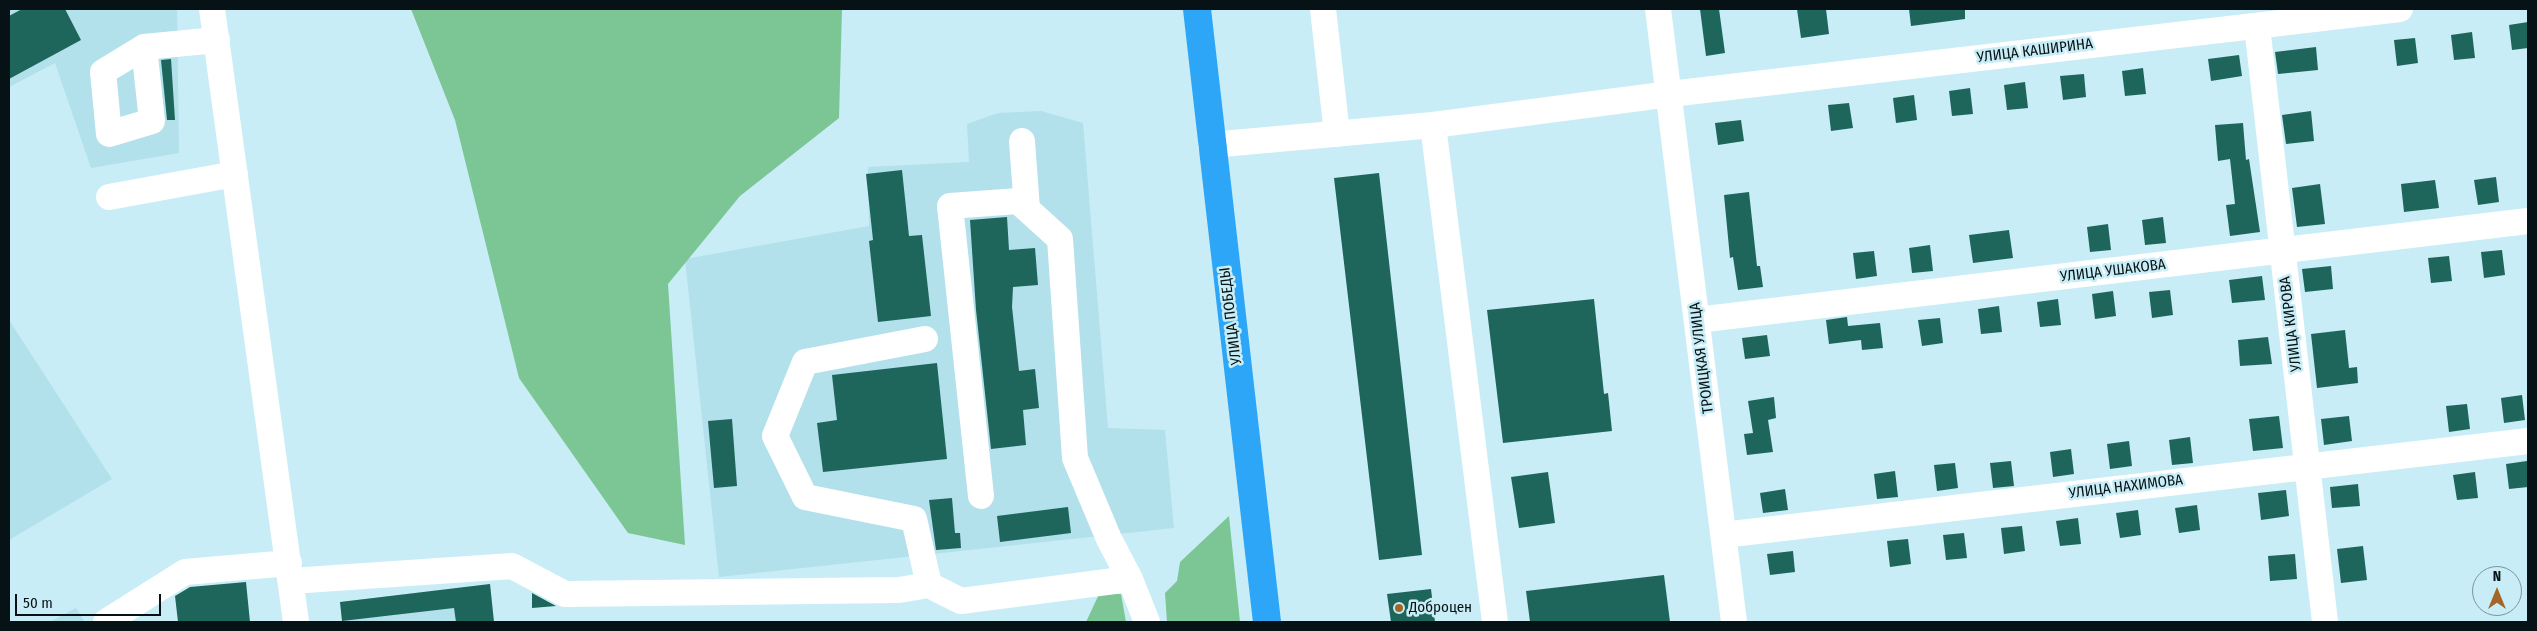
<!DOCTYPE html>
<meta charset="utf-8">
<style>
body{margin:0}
#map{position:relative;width:2537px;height:631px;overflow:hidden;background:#c8edf6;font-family:"Fira Sans Condensed",sans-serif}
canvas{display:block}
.frame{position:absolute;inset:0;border:10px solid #061215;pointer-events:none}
.north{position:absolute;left:2472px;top:566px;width:50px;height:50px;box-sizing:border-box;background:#c8edf6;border:1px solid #7a959c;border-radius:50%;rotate:0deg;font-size:14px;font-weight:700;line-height:20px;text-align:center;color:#061215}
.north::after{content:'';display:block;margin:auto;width:18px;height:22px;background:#a26728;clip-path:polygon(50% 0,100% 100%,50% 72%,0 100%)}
.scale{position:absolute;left:15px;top:594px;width:146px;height:22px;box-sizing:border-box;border:2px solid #061215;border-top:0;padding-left:6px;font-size:15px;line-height:18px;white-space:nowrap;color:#061215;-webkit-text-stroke:4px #c8edf6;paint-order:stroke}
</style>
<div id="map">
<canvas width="2537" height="631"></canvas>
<div class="frame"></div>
<div class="north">N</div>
<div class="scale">50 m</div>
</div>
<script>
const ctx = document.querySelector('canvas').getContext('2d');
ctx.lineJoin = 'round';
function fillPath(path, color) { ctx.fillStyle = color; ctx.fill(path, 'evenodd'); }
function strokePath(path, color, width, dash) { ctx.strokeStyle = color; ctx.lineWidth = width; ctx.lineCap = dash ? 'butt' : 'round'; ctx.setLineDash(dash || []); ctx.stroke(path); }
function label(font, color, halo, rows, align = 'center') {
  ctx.font = font + ' "Fira Sans Condensed",sans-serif'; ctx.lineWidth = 5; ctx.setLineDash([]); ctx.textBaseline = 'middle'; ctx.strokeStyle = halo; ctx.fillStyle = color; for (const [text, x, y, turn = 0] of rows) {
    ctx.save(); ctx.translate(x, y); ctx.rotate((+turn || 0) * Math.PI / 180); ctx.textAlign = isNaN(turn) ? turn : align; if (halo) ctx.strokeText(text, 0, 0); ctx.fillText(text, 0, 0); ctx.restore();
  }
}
const built = new Path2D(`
 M9,9H177L179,153L91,168L55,63L9,87Z
 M1041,111L1083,123L1108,428L1165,430L1174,528L719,577L685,259L869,226L868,167L969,162L967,124L998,113Z
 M9,320L112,479L9,540Z
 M490,584L494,622H342L340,602Z
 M76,608L85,622H50Z`);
const green = new Path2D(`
 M411,9H842L839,118L740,196L668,284L685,545L628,533L519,378L455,120Z
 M1229,516L1240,622H1167L1165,593L1177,581L1180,562Z
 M1100,592L1121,594L1126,622H1086Z`);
const building = new Path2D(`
 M22,9H65L81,40L9,79V16Z
 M1700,9H1719L1725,53L1706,56Z
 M1797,9H1826L1829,34L1801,38Z
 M1909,9H1965V19L1911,26Z
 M2528,22V48L2512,50L2509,25Z
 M2472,32L2475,58L2454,60L2451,35Z
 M2415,38L2418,63L2397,66L2394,40Z
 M2316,47L2318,70L2278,74L2275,52Z
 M2239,55L2242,76L2211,81L2208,59Z
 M171,59L175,120H167L161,60Z
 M2143,68L2146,94L2125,96L2122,71Z
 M2084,74L2086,97L2063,100L2060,76Z
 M2025,82L2028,108L2007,110L2004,85Z
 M1970,88L1973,114L1952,116L1949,91Z
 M1914,95L1917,120L1896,123L1893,98Z
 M1849,103L1853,128L1831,131L1828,105Z
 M2311,111L2314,141L2286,144L2282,115Z
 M1741,120L1744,141L1718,145L1715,123Z
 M2243,123L2246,160L2249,159L2260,232L2230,236L2226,205L2235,204L2230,159L2218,161L2215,125Z
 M902,170L909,236L922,235L931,316L878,322L869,241L873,240L866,174Z
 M1379,173L1422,555L1379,560L1334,178Z
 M2496,177L2499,202L2478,205L2474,180Z
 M2435,180L2439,208L2404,212L2401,184Z
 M2320,184L2325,224L2297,227L2292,188Z
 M1749,192L1757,266H1760L1763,287L1738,290L1733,257L1730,258L1724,195Z
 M1007,217L1009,250L1035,248L1038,285L1013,287L1012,307L1019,371L1035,369L1039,408L1023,410L1026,445L991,449L976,310L970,220Z
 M2163,217L2166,243L2145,245L2142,220Z
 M2108,224L2111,250L2090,252L2087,227Z
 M2009,230L2013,258L1973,263L1969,235Z
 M1930,245L1933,271L1912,273L1909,248Z
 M2502,250L2505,275L2484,278L2481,252Z
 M1874,251L1877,276L1856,279L1853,253Z
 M2449,256L2452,281L2431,283L2428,258Z
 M2331,266L2333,289L2305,292L2302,269Z
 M2262,276L2265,300L2232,303L2229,280Z
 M2170,290L2173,315L2152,318L2149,292Z
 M2113,291L2116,316L2095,319L2092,294Z
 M1594,299L1604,394L1608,393L1612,431L1503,443L1487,310Z
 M2058,299L2061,325L2040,327L2037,302Z
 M1999,306L2002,332L1981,334L1978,309Z
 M1847,317L1848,326L1880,323L1883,348L1862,350L1861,340L1829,344L1826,320Z
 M1940,318L1943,343L1922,346L1918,320Z
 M2345,330L2349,368L2357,367L2358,383L2317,388L2311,334Z
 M1767,335L1770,356L1745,359L1742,338Z
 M2268,337L2272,364L2240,366L2238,340Z
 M937,363L947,459L823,472L817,423L837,420L832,375Z
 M2522,395L2525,420L2504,423L2501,398Z
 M1774,397L1776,418L1768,420L1773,452L1747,455L1744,434L1753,433L1748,401Z
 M2467,404L2470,429L2449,432L2446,406Z
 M2279,416L2283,448L2253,451L2249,419Z
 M2349,416L2352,441L2324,445L2321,419Z
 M732,419L737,486L714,488L708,421Z
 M2190,437L2193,463L2172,465L2169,440Z
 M2129,441L2132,466L2110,469L2107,444Z
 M2071,449L2074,474L2053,477L2050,452Z
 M2011,461L2014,486L1993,488L1990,463Z
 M2527,461L2528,487L2509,489L2506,464Z
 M1955,463L1958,488L1937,491L1934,465Z
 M1895,471L1898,497L1877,499L1874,474Z
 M1548,472L1555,523L1519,528L1511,477Z
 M2475,472L2478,498L2457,500L2453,475Z
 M2358,484L2360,506L2332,508L2330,487Z
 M1785,489L1788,510L1763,513L1760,493Z
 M2286,490L2289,516L2261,520L2258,493Z
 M952,498L955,533H960L961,548L936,550L929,500Z
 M2197,505L2200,530L2179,533L2175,508Z
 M1068,507L1071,533L1000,542L997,516Z
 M2138,510L2141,535L2120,538L2116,513Z
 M2078,518L2081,544L2060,546L2056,521Z
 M2022,526L2025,551L2004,554L2001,528Z
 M1964,533L1967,558L1946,560L1943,535Z
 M1908,539L1911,564L1890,567L1887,541Z
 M2363,546L2367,580L2341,583L2337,549Z
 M1793,551L1795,572L1770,575L1767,554Z
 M2295,554L2297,579L2270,581L2268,556Z
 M1664,575L1670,622H1530L1526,591Z
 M246,582L250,622H178L175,596L190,587Z
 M490,584L494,622H456L454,608L342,621L340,602Z
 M1431,589L1435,622H1391L1387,594Z
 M532,593L556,606L532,608Z`);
const minor = new Path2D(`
 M212,9L296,622
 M1323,9L1337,134
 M1658,9L1734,622
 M2257,26L2325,622
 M144,47L103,72L109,134L152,121L144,47L217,40
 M1433,125L1495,622
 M1022,141L1027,209
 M1211,145L1433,125L1670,94L2400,9
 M109,197L235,174
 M1697,320L2528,221
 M925,339L805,362L775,436L805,497L914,519L929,585
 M981,496L950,206L1018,201L1060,239L1075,458L1109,539L1130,579
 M1723,535L2528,441
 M291,581L512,566L565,594L899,590L929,585L961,601L1130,579L1147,622
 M106,622L185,572L289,563`);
const highway = new Path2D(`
 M1197,9L1267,622`);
const markers = [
 [1399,608,5,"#a26728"]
];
const streetNames = [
 ["УЛИЦА КАШИРИНА",2035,51,-7],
 ["УЛИЦА УШАКОВА",2113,271,-7],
 ["УЛИЦА ПОБЕДЫ",1231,316,-97],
 ["УЛИЦА КИРОВА",2291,324,-97],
 ["ТРОИЦКАЯ УЛИЦА",1702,358,-97],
 ["УЛИЦА НАХИМОВА",2126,487,-7]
];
const poiNames = [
 ["Доброцен",1409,608]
];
fillPath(built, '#b2e0eb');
fillPath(green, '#7bc694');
fillPath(building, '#1e655c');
strokePath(minor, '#fff', 26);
strokePath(highway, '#2da6f7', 28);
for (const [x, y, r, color] of markers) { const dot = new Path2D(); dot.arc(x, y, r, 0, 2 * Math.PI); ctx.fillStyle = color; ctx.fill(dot); strokePath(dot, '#c8edf6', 2); }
label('15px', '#061215', '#c8edf6', streetNames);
label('15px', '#061215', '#c8edf6', poiNames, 'left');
</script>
